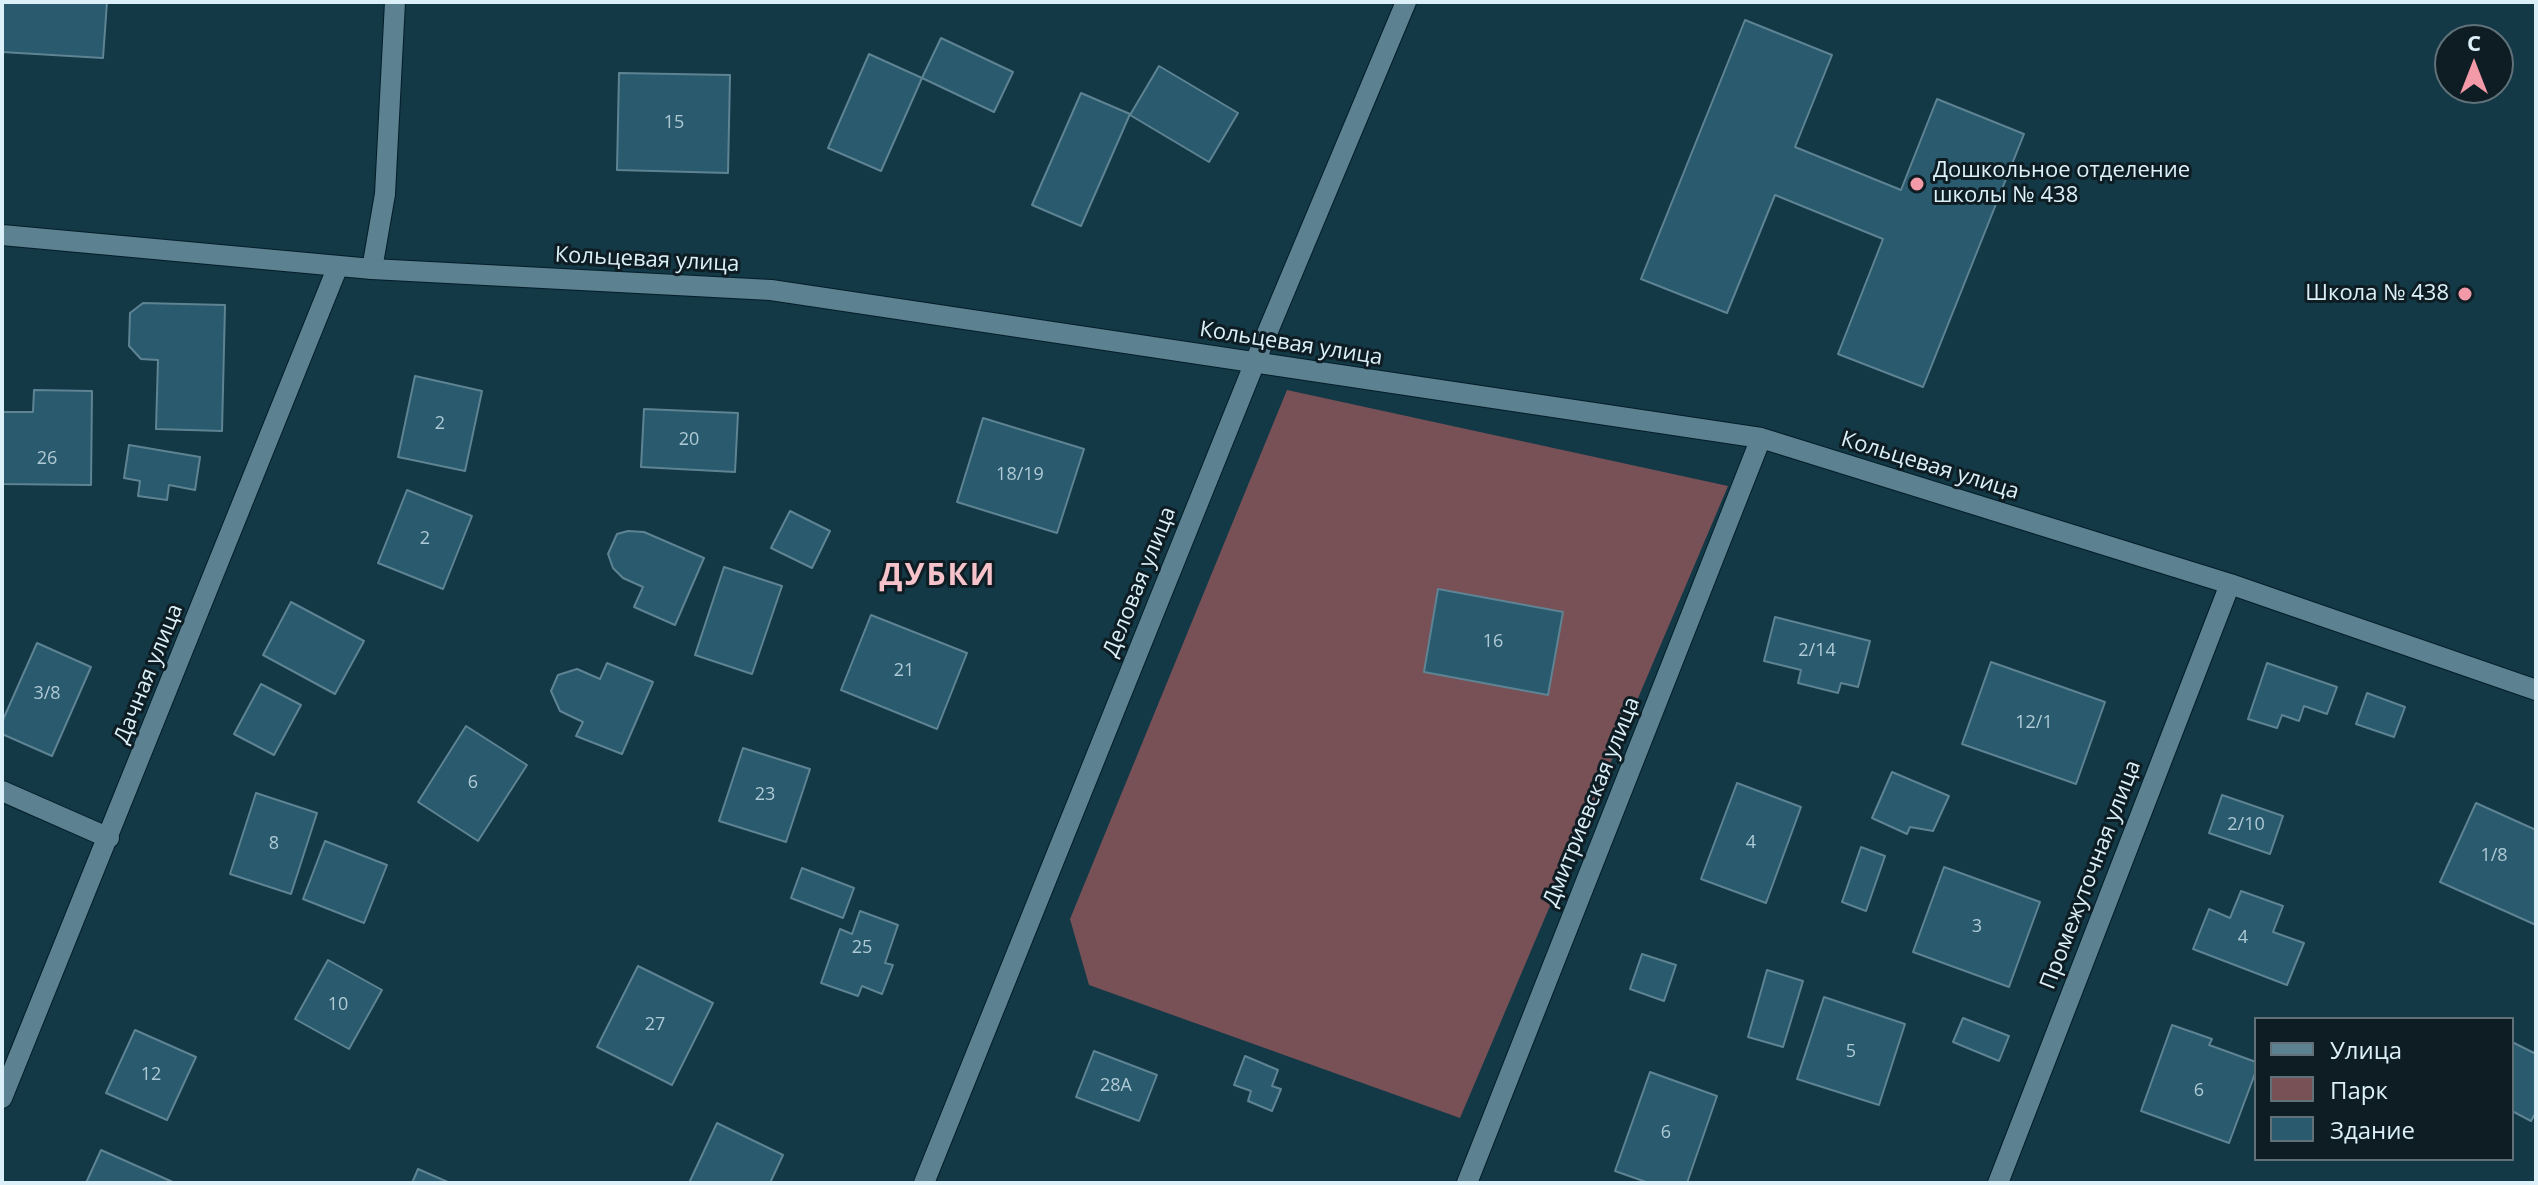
<!DOCTYPE html>
<meta charset="utf-8">
<style>
body{margin:0}
#map{position:relative;width:2538px;height:1185px;overflow:hidden;background:#133846;font-family:"Open Sans",sans-serif}
canvas{display:block}
.frame{position:absolute;inset:0;border:4px solid #dcf0f9;pointer-events:none}
.legend{position:absolute;left:2254px;top:1017px;width:260px;height:144px;box-sizing:border-box;background:#0e1d23;border:2px solid #607179;margin:0;padding:10px 14px;list-style:none;font-size:24px;color:#dcf0f9}
.legend li{display:flex;align-items:center;gap:16px;height:40px}
.legend b{width:40px;border:2px solid #607179}
.north{position:absolute;left:2434px;top:24px;width:80px;height:80px;box-sizing:border-box;background:#0e1d23;border:2px solid #607179;border-radius:50%;rotate:0deg;font-size:22px;font-weight:700;line-height:32px;text-align:center;color:#dcf0f9}
.north::after{content:'';display:block;margin:auto;width:28px;height:36px;background:#f39aa8;clip-path:polygon(50% 0,100% 100%,50% 72%,0 100%)}
</style>
<div id="map">
<canvas width="2538" height="1185"></canvas>
<div class="frame"></div>
<ul class="legend">
<li><b style="height:10px;background:#5c8191"></b>Улица</li>
<li><b style="height:22px;background:#785157"></b>Парк</li>
<li><b style="height:22px;background:#295a6d"></b>Здание</li>
</ul>
<div class="north">С</div>
</div>
<script>
const ctx = document.querySelector('canvas').getContext('2d');
ctx.lineJoin = 'round';
function fillPath(path, color) { ctx.fillStyle = color; ctx.fill(path, 'evenodd'); }
function strokePath(path, color, width, dash) { ctx.strokeStyle = color; ctx.lineWidth = width; ctx.lineCap = dash ? 'butt' : 'round'; ctx.setLineDash(dash || []); ctx.stroke(path); }
function label(font, color, halo, rows, align = 'center') {
  ctx.font = font + ' "Open Sans",sans-serif'; ctx.lineWidth = 6; ctx.setLineDash([]); ctx.textBaseline = 'middle'; ctx.strokeStyle = halo; ctx.fillStyle = color; for (const [text, x, y, turn = 0] of rows) {
    ctx.save(); ctx.translate(x, y); ctx.rotate((+turn || 0) * Math.PI / 180); ctx.textAlign = isNaN(turn) ? turn : align; if (halo) ctx.strokeText(text, 0, 0); ctx.fillText(text, 0, 0); ctx.restore();
  }
}
const green = new Path2D(`
 M1287,390L1728,486L1460,1118L1089,985L1070,919Z`);
const building = new Path2D(`
 M2,2H107L103,58L2,52Z
 M1745,20L1832,55L1795,147L1901,190L1937,99L2024,134L1923,387L1838,354L1883,239L1775,195L1727,313L1641,279Z
 M941,38L1013,72L994,112L922,78Z
 M869,54L922,78L881,171L828,148Z
 M1159,66L1238,113L1209,162L1130,115Z
 M619,73L730,75L728,173L617,170Z
 M1081,93L1130,114L1081,226L1032,205Z
 M143,303L225,305L222,431L156,429L158,360L141,359L129,346L130,313Z
 M415,376L482,391L465,471L398,457Z
 M34,390L92,391L91,485L2,484V412H33Z
 M644,409L738,413L735,472L641,467Z
 M983,418L1084,449L1057,533L957,502Z
 M129,445L200,457L195,490L169,485L167,500L138,496L140,481L124,478Z
 M407,490L472,516L443,589L378,563Z
 M790,511L830,531L812,568L771,548Z
 M628,531L644,532L704,558L675,625L634,607L643,587L623,578L613,568L608,554L617,534Z
 M724,567L782,586L752,674L695,655Z
 M1438,589L1563,612L1548,695L1424,672Z
 M291,602L364,641L335,694L263,655Z
 M871,615L967,653L937,729L841,690Z
 M1775,617L1870,641L1858,687L1841,683L1838,693L1798,683L1801,670L1764,661Z
 M37,643L91,667L52,756L2,734V722Z
 M1991,662L2105,702L2076,784L1962,744Z
 M607,663L653,682L622,754L576,736L583,722L560,711L551,691L558,675L577,669L600,679Z
 M2267,663L2337,687L2327,714L2304,706L2299,721L2282,715L2277,728L2248,719Z
 M261,684L301,705L274,755L234,734Z
 M2367,693L2405,707L2394,737L2356,724Z
 M466,726L527,765L478,841L418,802Z
 M743,748L810,769L786,842L719,821Z
 M1892,772L1949,796L1933,831L1910,827L1907,834L1872,818Z
 M1737,783L1801,807L1766,903L1701,879Z
 M256,793L317,813L291,894L230,874Z
 M2222,795L2283,816L2270,854L2209,833Z
 M2476,803L2536,830V925L2440,882Z
 M325,841L387,865L364,923L303,899Z
 M1861,847L1885,856L1866,911L1842,902Z
 M1944,867L2040,902L2009,987L1913,952Z
 M802,868L854,888L843,918L791,898Z
 M2241,891L2283,906L2273,932L2304,943L2287,985L2193,949L2209,909L2230,918Z
 M860,911L898,925L885,963L893,965L882,994L862,986L858,996L821,983L840,929L852,934Z
 M1642,954L1676,965L1664,1001L1630,989Z
 M328,960L382,990L349,1049L295,1019Z
 M638,966L713,1003L672,1085L597,1047Z
 M1767,970L1803,981L1783,1047L1748,1037Z
 M1824,997L1905,1024L1879,1105L1797,1079Z
 M1963,1018L2009,1036L1999,1061L1953,1042Z
 M2172,1025L2212,1039L2209,1045L2256,1062V1071L2229,1143L2141,1111Z
 M135,1030L196,1057L167,1120L106,1093Z
 M2512,1042L2536,1054V1112L2531,1121L2512,1111Z
 M1094,1051L1157,1075L1139,1121L1076,1097Z
 M1245,1056L1278,1070L1272,1086L1281,1089L1272,1111L1248,1101L1251,1091L1234,1085Z
 M1650,1072L1717,1096L1687,1183H1649L1615,1171Z
 M717,1123L783,1155L770,1183H689Z
 M101,1150L175,1183H86Z
 M418,1169L450,1183H412Z`);
const service = new Path2D(`
 M372,269L385,194L395,2`);
const minor = new Path2D(`
 M2,235L372,269L771,290L1761,438L2230,584L2536,690
 M2,791L109,838
 M2,1098L338,266
 M924,1183L1255,362L1406,2
 M1467,1183L1761,438
 M1998,1183L2230,584`);
const markers = [
 [1917,184,8,"#f39aa8"],
 [2465,294,8,"#f39aa8"]
];
const numberNames = [
 ["15",674,123],
 ["2",440,424],
 ["20",689,440],
 ["26",47,459],
 ["18/19",1020,475],
 ["2",425,539],
 ["16",1493,642],
 ["2/14",1817,651],
 ["21",904,671],
 ["3/8",47,694],
 ["12/1",2034,723],
 ["6",473,783],
 ["23",765,795],
 ["2/10",2246,825],
 ["4",1751,843],
 ["8",274,844],
 ["1/8",2494,856],
 ["3",1977,927],
 ["4",2243,938],
 ["25",862,948],
 ["10",338,1005],
 ["27",655,1025],
 ["5",1851,1052],
 ["12",151,1075],
 ["28А",1116,1086],
 ["6",2199,1091],
 ["6",1666,1133]
];
const poiNames = [
 ["Дошкольное отделение",1933,171],
 ["школы № 438",1933,196],
 ["Школа № 438",2449,294,"right"]
];
const streetNames = [
 ["Кольцевая улица",647,260,3],
 ["Кольцевая улица",1291,344,9],
 ["Кольцевая улица",1930,466,17],
 ["Деловая улица",1140,582,-68],
 ["Дачная улица",149,674,-68],
 ["Дмитриевская улица",1592,802,-68],
 ["Промежуточная улица",2091,875,-69]
];
const districtNames = [
 ["ДУБКИ",938,576]
];
fillPath(green, '#785157');
fillPath(building, '#295a6d');
strokePath(building, '#5e8393', 2);
strokePath(service, '#031e28', 22);
strokePath(minor, '#031e28', 22);
strokePath(service, '#5c8191', 20);
strokePath(minor, '#5c8191', 20);
for (const [x, y, r, color] of markers) { const dot = new Path2D(); dot.arc(x, y, r, 0, 2 * Math.PI); ctx.fillStyle = color; ctx.fill(dot); strokePath(dot, '#0e1d23', 3); }
label('18px', '#afcad6', null, numberNames);
label('22px', '#dcf0f9', '#0e1d23', poiNames, 'left');
label('22px', '#dcf0f9', '#0e1d23', streetNames);
ctx.letterSpacing = '2px';
label('bold 30px', '#f7c3ca', '#0e1d23', districtNames);
ctx.letterSpacing = '0px';
</script>
